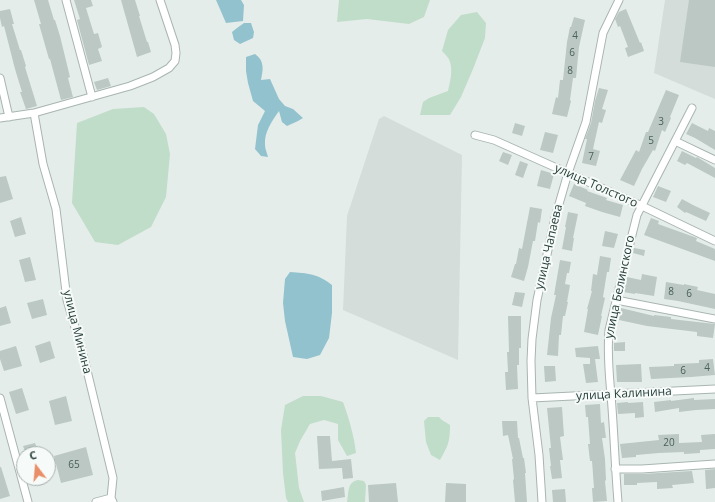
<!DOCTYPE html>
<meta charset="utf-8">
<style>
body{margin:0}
#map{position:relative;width:715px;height:502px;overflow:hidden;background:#e5edea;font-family:"Open Sans",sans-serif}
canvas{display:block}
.north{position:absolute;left:16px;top:446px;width:40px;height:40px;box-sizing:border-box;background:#f6faf8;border:1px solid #a3afac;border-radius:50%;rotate:344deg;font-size:11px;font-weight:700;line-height:16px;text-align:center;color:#263e39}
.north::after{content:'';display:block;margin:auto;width:14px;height:18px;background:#e88f69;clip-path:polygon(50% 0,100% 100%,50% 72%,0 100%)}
</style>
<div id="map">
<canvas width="715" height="502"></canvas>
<div class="north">С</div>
</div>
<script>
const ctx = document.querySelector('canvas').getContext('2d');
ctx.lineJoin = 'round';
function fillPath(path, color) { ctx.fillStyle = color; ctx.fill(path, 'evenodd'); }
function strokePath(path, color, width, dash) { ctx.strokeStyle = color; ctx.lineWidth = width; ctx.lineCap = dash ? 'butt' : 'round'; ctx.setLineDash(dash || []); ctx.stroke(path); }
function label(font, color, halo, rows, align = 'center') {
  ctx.font = font + ' "Open Sans",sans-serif'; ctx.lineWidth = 4; ctx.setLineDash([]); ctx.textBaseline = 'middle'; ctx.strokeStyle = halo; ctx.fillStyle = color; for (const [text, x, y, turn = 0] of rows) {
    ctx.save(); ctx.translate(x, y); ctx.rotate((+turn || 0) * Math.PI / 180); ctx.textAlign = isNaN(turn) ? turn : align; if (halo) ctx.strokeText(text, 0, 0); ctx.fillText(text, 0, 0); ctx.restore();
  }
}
const built = new Path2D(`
 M665,0H715V99L654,73Z
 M384,116L462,155L458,360L343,310L347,216L379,119Z`);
const green = new Path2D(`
 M339,0H430L424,17L409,24L367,19L337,22Z
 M477,12L486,23L485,38L473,69L461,97L450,115H420L423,102L429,98L448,91C450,82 453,71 450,62C449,58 445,54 442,51L448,30L461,15Z
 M144,107L154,114L166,134L170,154L166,197L151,227L118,245L95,242L72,203L77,123L113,109Z
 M303,396H321L343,402C349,419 354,435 356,453L347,456L338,440V424L324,420L310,424L300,441L295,453L299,488L304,502H288L286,498L283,473L281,430L285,405Z
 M428,417H439L442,420L450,425C450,442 448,446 440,460L431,455L426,442L424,421Z
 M358,480L364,481L366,485L365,502H347C349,492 347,482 358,480Z`);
const water = new Path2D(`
 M216,0H241L244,5L243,21L226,23Z
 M244,23H251L254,32L253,38L240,44L234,40L232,32L237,28Z
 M255,54C265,61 263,70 261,80L270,79L279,99L285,106L293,109L303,118L298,121L287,126L282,122L279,111C272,121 264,132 265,145C265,149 267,153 268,157L261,156L255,149L258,125L265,111L253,101L248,83L246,71V57Z
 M290,272C308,273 318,274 332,285V313L329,338L320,355L307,359L293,357L285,321L283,303L285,279Z`);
const building = new Path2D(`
 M34,0H48L54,20H55L60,36L70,77L68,78L73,97L61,100L50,59H49L39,24H41Z
 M74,0H91L93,6L86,8L94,34L98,33L102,47L98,49L102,61L89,65L77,20L80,19Z
 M121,0H135L140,16H139L147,42H148L151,52L137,57Z
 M689,0H715V67L680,62Z
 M10,9L14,24H12L20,50H21L26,66L25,67L37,106L26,109L20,92H22L15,69L4,26L2,27L0,18V11Z
 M626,9L640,43L641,42L644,51L628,57L625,48L628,47L620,26L618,27L615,19L619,12Z
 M574,17L585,20L579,47L576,78H573L570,100L571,101L567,117L552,114L556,97L558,98L560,80H563L567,42L570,27H571Z
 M108,78L111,86L97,90L94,82Z
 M599,88L608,90L602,109L606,110L602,123L599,122L593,149L600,151L596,166L582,163L587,139H585L591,123L595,101Z
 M666,90L679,95L670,117L671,118L665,132L662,130L655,151L653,150L642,169L634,186L620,180L636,150L639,152L646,132H648Z
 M515,123L525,126L522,136L512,133Z
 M692,123L708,131L709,128L715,131V150L695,138L686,134Z
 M545,132L558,135L553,153L540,150Z
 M682,151L696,158L697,157L715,168V178L687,163L685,165L677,161Z
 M503,152L512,155L508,165L499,161Z
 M520,161L528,164L523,178L515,175Z
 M541,170L554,174L550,189L537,186Z
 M6,176L13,199L0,203V177Z
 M574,184L588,190L587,191L607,198L606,200L623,205L620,217L602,212L585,206L586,203L569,196Z
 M658,186L671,191L666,202L653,197Z
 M682,199L693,205L710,213L706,221L686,212L685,213L677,207Z
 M530,207L542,209L540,223L538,222L535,241H533L528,267L524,281L511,277L515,264H516L519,248L522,249Z
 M568,212L578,214L573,238H574L572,251L562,249L566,227H565Z
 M21,217L26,234L15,237L10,221Z
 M651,218L659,221L658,224L697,238L696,241L715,249V261L644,235Z
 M605,231L618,234L614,248L602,246Z
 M634,248L645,250L644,256L633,253Z
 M600,256L611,258L609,272H607L603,297L605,298L601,316H602L598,335L584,332L588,309H587L592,291H591L593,274L597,275Z
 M30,257L36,280L25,282L19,260Z
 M560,260L571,262L569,273H567L565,284L570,285L567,302H568L565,316H563L561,335H559L558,356L547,355L551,318L556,295H554Z
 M642,274L657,277L654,296L635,293V294L623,292L627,277L641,280Z
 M666,282L684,285V284L698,287L697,290L715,294V309L678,301L664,299Z
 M515,292L525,293L522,307L512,305Z
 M43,299L47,315L32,319L27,303Z
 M6,306L11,323L0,326V308Z
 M621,308L654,316V315L671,317V319L715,324L713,338L697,336V332L647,326L619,320Z
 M508,316H521V348H519V365H517L518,389L506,390L505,372H508L507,352H509Z
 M50,341L55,358L40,363L35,346Z
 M625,342V351H614V343Z
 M16,346L22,366L4,371L0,359V351Z
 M598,346L600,359H595L598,382L586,383L583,364H590V358L576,357L575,348Z
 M713,359L715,375L691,377L651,379L649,367L674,366V364L699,363V360Z
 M641,364L642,382H617L616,365Z
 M544,366H555L556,381L545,382Z
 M22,388L29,410L16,414L9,392Z
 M66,396L72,421L55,425L49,401Z
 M694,398V400L715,399V409L696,410L679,412V408L655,412L654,402L671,400V401Z
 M628,402V403L643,402L644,417L635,418V413L618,414L617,403Z
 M600,404L601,423L604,422L606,438H602L605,459L606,480L605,481L607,501L593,502L592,488H594L592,461H590L588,444H590L588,417H586L585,405Z
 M562,407L564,436L560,437L563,460H560L562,478L552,479L550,466H551L549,448H551L547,408Z
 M502,421H517L518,438H519L523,458H524L526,473H525L527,502H515L513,480L514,479L512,459H513L508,435L503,436Z
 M679,434V443L702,442L701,435L715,434V449L700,450V453L684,454V452L659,453L636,455V457L622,458L620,444L659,440L658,435Z
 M317,436H330L332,461L351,459L353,478L343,479L342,468L319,469Z
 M35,443L39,454H26L23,446Z
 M86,447L93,475L61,483L54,456Z
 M0,467H1L10,496L0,499Z
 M715,469V488L706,489L705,470Z
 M692,471L694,483L672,485L673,488L657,489V482L637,483V485H624V474H642Z
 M396,483L398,502H369L368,485Z
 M446,483L466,484V502H445Z
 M344,487L345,497L322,501L321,491Z
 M565,489L566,502H553L552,490Z`);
const minor = new Path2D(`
 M66,0L92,97
 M0,78L9,117
 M34,113L43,164L56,209L67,300L84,358L113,478L111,498L113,502
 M0,118L34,113L130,86L153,77L169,68L175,61L176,53L175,45L160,0
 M475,135L494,140L642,206L715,241
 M675,141L715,160
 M616,300L715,319
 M0,398L28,502
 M532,398L715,389
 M615,469H642L715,464
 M96,502L111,498
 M542,502L539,455L532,398L531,361L532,339L537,300L555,218L568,173L586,122L603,33L619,0
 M618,502C615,466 614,430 611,395C609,372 607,353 609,330L633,231L637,215L692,108`);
const numberNames = [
 ["4",575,36],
 ["6",572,53],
 ["8",570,71],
 ["3",661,122],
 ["5",651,141],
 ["7",591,157],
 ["8",671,292],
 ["6",689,294],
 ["4",707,368],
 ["6",683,371],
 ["20",669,443],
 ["65",74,465]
];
const streetNames = [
 ["улица Толстого",596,186,24],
 ["улица Чапаева",549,247,-77],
 ["улица Белинского",620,287,-78],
 ["улица Минина",77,332,76],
 ["улица Калинина",624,394,-3]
];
fillPath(built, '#d4ddd9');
fillPath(green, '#c0ddc9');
fillPath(water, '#92c2ce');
fillPath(building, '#bbc8c3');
strokePath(minor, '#a8b5b1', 9);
strokePath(minor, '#fff', 7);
label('10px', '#4b605c', null, numberNames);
label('12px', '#263e39', '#f6faf8', streetNames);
</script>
